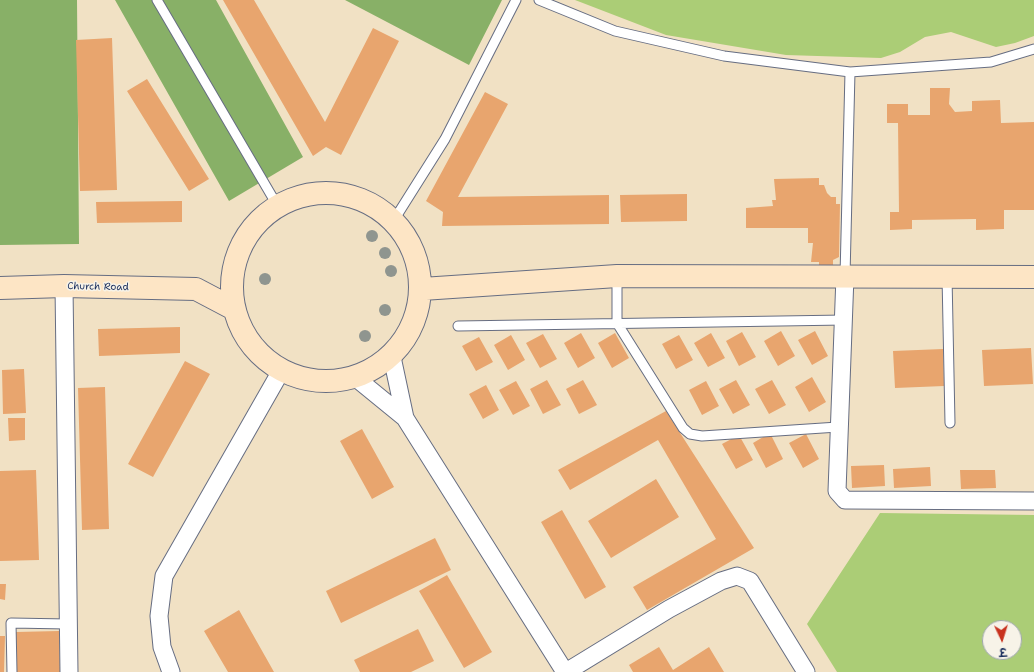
<!DOCTYPE html>
<meta charset="utf-8">
<style>
body{margin:0}
#map{position:relative;width:1034px;height:672px;overflow:hidden;background:#f1e1c4;font-family:"Shantell Sans","Playpen Sans Deva",sans-serif}
canvas{display:block}
.north{position:absolute;left:982px;top:620px;width:40px;height:40px;box-sizing:border-box;background:#f7f3e8;border:1px solid #9fa5b1;border-radius:50%;rotate:176deg;font-size:11px;font-weight:700;line-height:16px;text-align:center;color:#1b2f5e}
.north::after{content:'';display:block;margin:auto;width:14px;height:18px;background:#c8321e;clip-path:polygon(50% 0,100% 100%,50% 72%,0 100%)}
</style>
<div id="map">
<canvas width="1034" height="672"></canvas>
<div class="north">उ</div>
</div>
<script>
const ctx = document.querySelector('canvas').getContext('2d');
ctx.lineJoin = 'round';
function fillPath(path, color) { ctx.fillStyle = color; ctx.fill(path, 'evenodd'); }
function strokePath(path, color, width, dash) { ctx.strokeStyle = color; ctx.lineWidth = width; ctx.lineCap = dash ? 'butt' : 'round'; ctx.setLineDash(dash || []); ctx.stroke(path); }
function label(font, color, halo, rows, align = 'center') {
  ctx.font = font + ' "Shantell Sans",sans-serif'; ctx.lineWidth = 3; ctx.setLineDash([]); ctx.textBaseline = 'middle'; ctx.strokeStyle = halo; ctx.fillStyle = color; for (const [text, x, y, turn = 0] of rows) {
    ctx.save(); ctx.translate(x, y); ctx.rotate((+turn || 0) * Math.PI / 180); ctx.textAlign = isNaN(turn) ? turn : align; if (halo) ctx.strokeText(text, 0, 0); ctx.fillText(text, 0, 0); ctx.restore();
  }
}
const green = new Path2D(`
 M575,0H1034V36L1015,43L996,47L951,32L925,37L900,52L881,58L786,55L666,35Z
 M880,513L1034,515V672H837L807,624ZM990,628H1014V652H990Z`);
const forest = new Path2D(`
 M0,0H77L79,244L0,245Z
 M115,0H216L303,157L229,201Z
 M345,0H502L469,65Z`);
const building = new Path2D(`
 M223,0H254L325,122L373,28L399,41L341,155L326,147L313,156Z
 M112,38L117,190L80,191L76,40Z
 M147,79L209,179L189,191L127,91Z
 M930,88H950L949,104L955,112L972,111V101L1000,100L1001,123L1034,122V210H1004V229L976,230V219L912,220V229L890,230V212H899L898,123H887V104H908V115H930Z
 M485,92L508,104L458,197L609,195V224L442,226L443,212L426,201Z
 M819,178V185H824L827,193L831,197H836V204H840L839,257L833,260V265L819,266V262H811L813,243H808V228H746V208L773,206L772,200H776L774,179Z
 M687,194V221L621,222L620,195Z
 M182,201V222L97,223L96,202Z
 M180,327V353L99,356L98,329Z
 M781,331L795,356L778,366L764,341Z
 M815,331L828,356L812,365L798,340Z
 M742,332L756,357L739,366L726,341Z
 M581,333L595,358L578,368L564,343Z
 M615,333L629,358L612,368L598,343Z
 M711,333L725,358L708,367L694,343Z
 M543,334L557,359L540,368L526,343Z
 M511,335L525,360L508,370L494,345Z
 M679,335L693,360L676,369L662,344Z
 M479,337L493,362L476,371L462,346Z
 M1031,348L1033,384L984,386L982,350Z
 M943,349L944,386L895,388L893,351Z
 M185,361L210,374L153,477L128,464Z
 M24,369L26,413L3,414L2,370Z
 M812,377L826,402L809,412L795,387Z
 M547,380L561,405L543,414L530,389Z
 M583,380L597,405L579,414L566,389Z
 M736,380L750,405L733,414L719,389Z
 M772,380L786,405L769,414L755,389Z
 M516,381L530,406L513,415L499,390Z
 M706,381L719,406L702,415L689,390Z
 M486,385L499,410L483,419L469,394Z
 M105,387L109,529L82,530L78,388Z
 M666,411L754,548L647,610L633,587L716,539L658,440L570,490L558,470Z
 M8,418H25V440L9,441Z
 M362,429L394,487L372,499L340,441Z
 M770,433L783,459L766,468L753,443Z
 M806,434L819,459L803,468L789,443Z
 M739,435L753,460L736,469L722,444Z
 M884,465L885,486L852,488L851,466Z
 M930,467L931,486L894,488L893,469Z
 M36,470L39,560L0,561V471Z
 M960,470H995L996,488L961,489Z
 M656,479L679,517L611,558L588,521Z
 M562,510L606,587L585,599L541,522Z
 M435,538L451,570L341,623L326,591Z
 M447,575L492,652L464,668L419,591Z
 M0,584H6L5,600L0,599Z
 M239,610L274,672H228L204,631Z
 M418,629L434,661L411,672H360L354,660Z
 M59,631L60,672H17L16,632Z
 M0,636H5L4,672H0Z
 M659,647L673,670L709,647L724,672H633L629,665Z`);
const lane = new Path2D(`
 M157,0L277,205
 M539,0L615,31L724,56L850,72L991,62L1034,49
 M394,220L445,139L516,0
 M617,276V323L683,428L690,434L702,436L838,427
 M845,276L850,72
 M947,276L950,423
 M458,326L845,320
 M12,672L11,623L68,624`);
const street = new Path2D(`
 M845,276L837,491L845,500L1034,501
 M64,286L69,672
 M392,357L405,418
 M356,378L405,418L565,672
 M171,672L162,647L159,616L164,576L281,371
 M566,672L669,609L721,581L737,576L750,581L806,672`);
const secondary = new Path2D(`
 M232 287a94 94 0 1 1 188 0a94 94 0 1 1-188 0Z
 M0,288L64,286L196,289L234,309
 M422,289L617,276L1034,277`);
const trees = [
 [372,236],
 [385,253],
 [391,271],
 [265,279],
 [385,310],
 [365,336]
];
const streetNames = [
 ["Church Road",98,287,1]
];
fillPath(green, '#abcd76');
fillPath(forest, '#88b067');
fillPath(building, '#e8a56e');
strokePath(lane, '#666d82', 11);
strokePath(street, '#666d82', 19);
strokePath(secondary, '#666d82', 24);
strokePath(lane, '#fff', 9);
strokePath(street, '#fff', 17);
strokePath(secondary, '#fde5c5', 22);
ctx.fillStyle = '#8f958f';
for (const [x, y] of trees) { ctx.beginPath(); ctx.arc(x, y, 6, 0, 2 * Math.PI); ctx.fill(); }
label('10px', '#1b2f5e', '#f7f3e8', streetNames);
</script>
